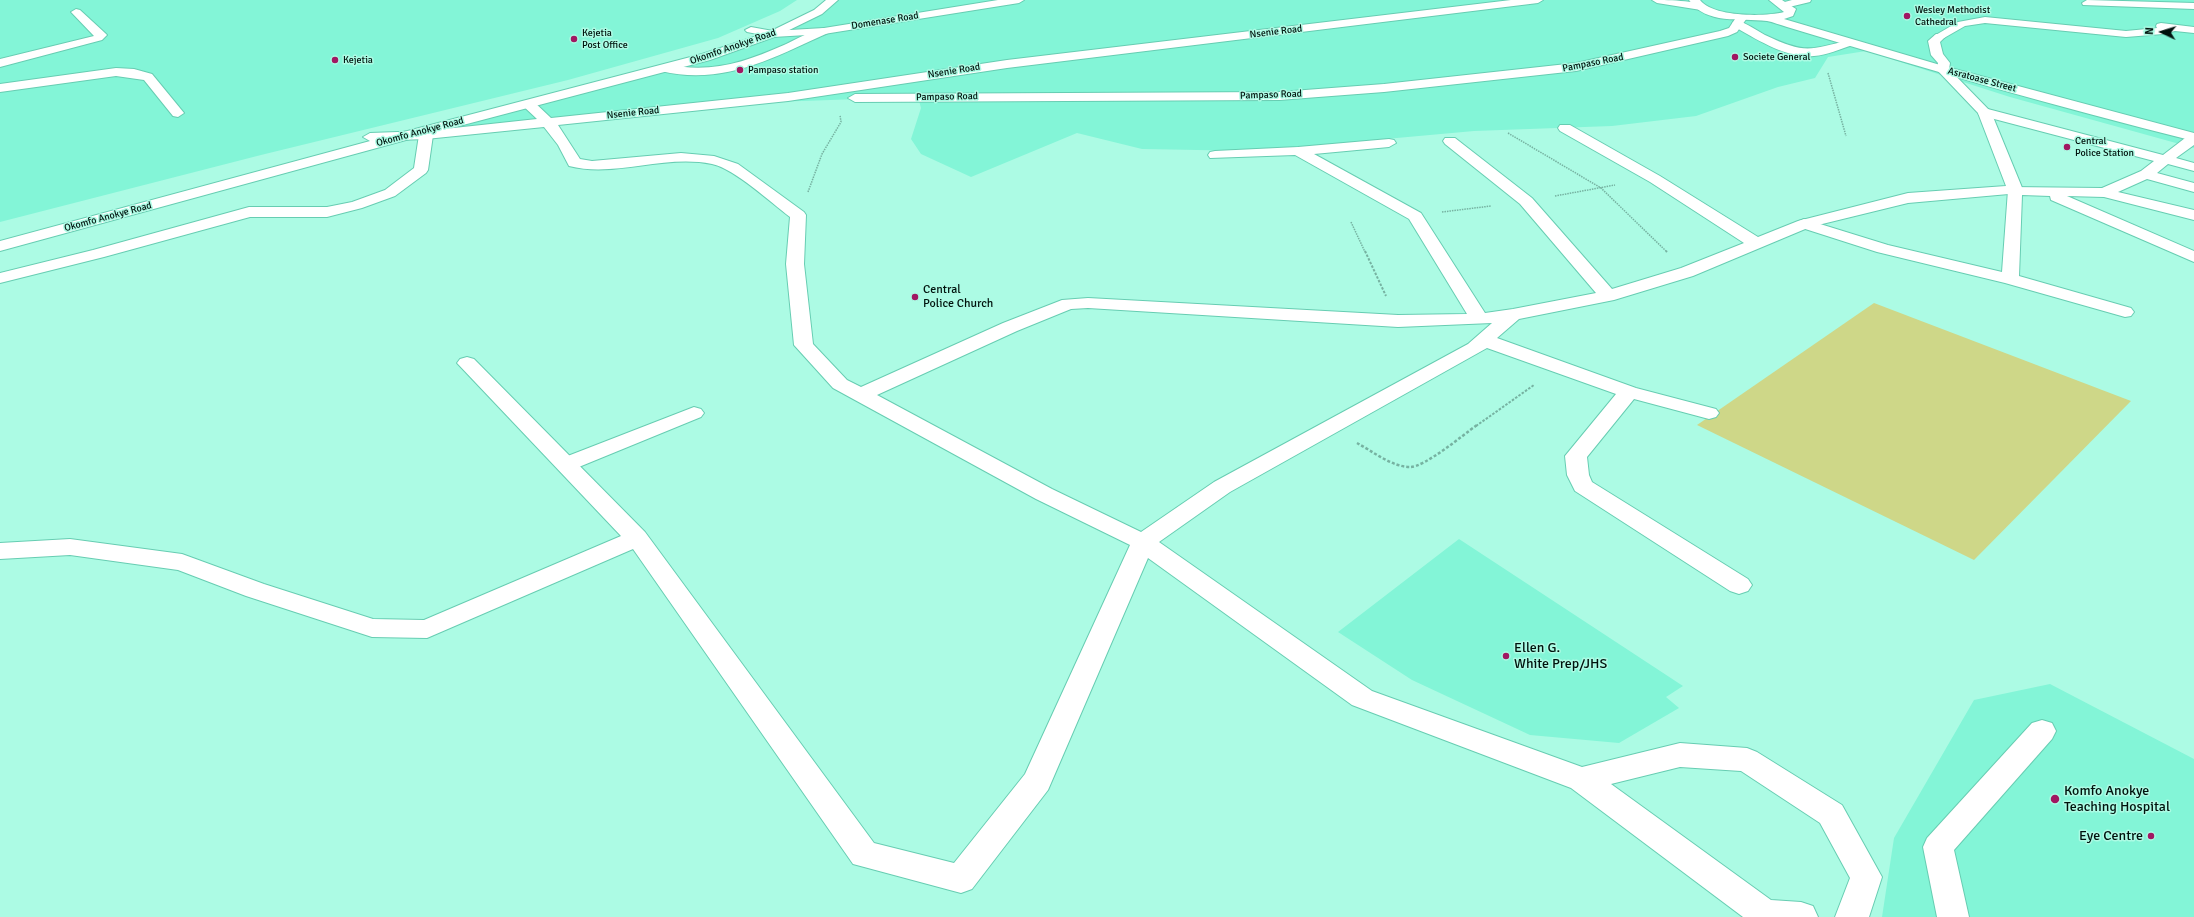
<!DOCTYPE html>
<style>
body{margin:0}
#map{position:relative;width:2194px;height:917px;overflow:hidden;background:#acfbe4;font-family:Signika,sans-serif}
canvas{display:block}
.north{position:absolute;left:2142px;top:12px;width:40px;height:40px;-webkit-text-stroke:3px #acfbe4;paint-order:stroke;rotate:274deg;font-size:11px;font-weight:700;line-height:16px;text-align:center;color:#00120d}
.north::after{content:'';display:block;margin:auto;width:14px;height:18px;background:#00120d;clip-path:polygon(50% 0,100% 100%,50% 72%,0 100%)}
</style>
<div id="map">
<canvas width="2194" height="917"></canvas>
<div class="north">N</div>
</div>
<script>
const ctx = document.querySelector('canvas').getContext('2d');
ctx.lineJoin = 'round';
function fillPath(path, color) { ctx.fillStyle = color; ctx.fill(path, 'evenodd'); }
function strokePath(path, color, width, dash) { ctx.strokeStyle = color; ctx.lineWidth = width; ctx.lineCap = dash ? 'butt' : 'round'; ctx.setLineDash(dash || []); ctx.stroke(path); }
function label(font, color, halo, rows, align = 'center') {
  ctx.font = font + ' Signika,sans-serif'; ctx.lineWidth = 3; ctx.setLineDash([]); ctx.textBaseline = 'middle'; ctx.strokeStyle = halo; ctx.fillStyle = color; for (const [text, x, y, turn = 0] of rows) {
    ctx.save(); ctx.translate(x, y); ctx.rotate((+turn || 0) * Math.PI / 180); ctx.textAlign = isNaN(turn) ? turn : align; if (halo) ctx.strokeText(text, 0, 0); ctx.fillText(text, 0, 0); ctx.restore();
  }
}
const built = new Path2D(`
 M0,0H797L780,11L718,38L568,80L261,155L0,222Z
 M837,0H2194V148L2010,97L1866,51L1828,57L1815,78L1778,87L1696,116L1612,126L1474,131L1253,151L1142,149L1077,133L971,177L921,154L911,139L921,108L918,97L714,104L410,138L744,48Z
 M1459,539L1683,686L1666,697L1679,708L1619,743L1530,735L1412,680L1338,632Z
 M2050,684L2194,759V917H1882L1894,838L1974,700Z`);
const green = new Path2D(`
 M1874,303L2131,401L1974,560L1697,425Z`);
const pathFar2 = new Path2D(`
 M1828,73L1846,136
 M1508,133L1601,188L1667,252
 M808,192L822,154L841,122L840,115
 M1555,196L1615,185
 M1442,212L1491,206
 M1351,222L1365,252`);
const pathFar1 = new Path2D(`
 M1365,251L1386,296
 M1666,251L1667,252
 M1476,426L1534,385`);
const path = new Path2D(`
 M1357,443C1372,451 1392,467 1410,467C1425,467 1463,435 1477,425`);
const service = new Path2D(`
 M2087,0L2194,3V9L2083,5L2082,3Z
 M76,9L80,10L105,33L107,35L102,40L0,67V59L94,36L71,12Z
 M1985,17L2126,31L2157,28L2156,26L2157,24L2161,23L2194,27V33L2175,31L2163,34L2126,37L1985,23L1965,26L1944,38L1940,39L1934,36L1958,22Z
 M1737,21C1747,23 1756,30 1765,35C1805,54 1809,50 1849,40L1855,43L1853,45C1840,49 1827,55 1814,56C1787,59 1756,39 1733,26L1732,24L1733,22Z
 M824,28L828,29L830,31L828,33C773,58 723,86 661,71L659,68L665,64C710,74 743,63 784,45C797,39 810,31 824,28Z
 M116,68L134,69L152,74L184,113L178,117L173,116L144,80L116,76L0,92V84Z
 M1984,108L2163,155L2189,135L2194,134V145L2176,158L2194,163V171L2168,164L2157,173L2194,183V192L2147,179L2118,192L2194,210V220L2104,197L2067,196L2194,251V262L2051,200L2050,196L2022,195L2019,276L2131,308L2134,312L2131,316L2125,317L2005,283L1877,252L1799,227L1796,224L1799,221L1804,219L1888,245L2002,272L2008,190L2010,187L2102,188L2141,171L2154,161L1979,115L1978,112Z
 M426,131L433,135L428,170L426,173L395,196L362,208L327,217H250L104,257L0,283V273L93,250L249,207H327L352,202L385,190L414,168L419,135Z
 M694,407L701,409L704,413L701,417L574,469L567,470L560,469L556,464L560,459Z
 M2042,720L2052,723L2056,731L2052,739L1954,850L1969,917H1937L1923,847L1927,838L2032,723Z`);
const minor = new Path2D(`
 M998,0H1024L1019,3L824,34L773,37L747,32L745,30L751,27L773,31L824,28Z
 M1511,0H1543L1538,3L1007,68L788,101L558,125L580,159L592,161L681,153L714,156L738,164L804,212L806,215L804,264L813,344L847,380L861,387L1003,323L1062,300L1088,298L1398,315L1467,314L1409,219L1295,155L1210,158L1208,155L1210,152L1215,151L1298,147L1389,139L1394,140L1396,143L1389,147L1314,154L1421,213L1485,313L1513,309L1596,293L1520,204L1445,144L1443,141L1445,138H1455L1532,198L1612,289L1681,268L1744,243L1650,182L1560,131L1558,128L1560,125H1570L1660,176L1758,237L1798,221L1908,193L2006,186L1978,113L1937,70L1938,63L1931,55L1928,41L1936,34H1944L1946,36L1940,42L1943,54L1950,63L1949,69L1991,112L2023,190L2020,193L1908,203L1810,227L1693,276L1614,300L1519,319L1497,338L1636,388L1716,409L1719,413L1716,417L1709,419L1634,399L1587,457L1589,475L1592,482L1748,579L1752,585L1748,591L1739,594L1730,591L1575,491L1567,475L1565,456L1616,394L1487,348L1230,492L1159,542L1372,691L1582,767L1680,743L1747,748L1757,752L1842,805L1882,877L1869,917H1835L1850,878L1820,823L1741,771L1680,767L1611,784L1771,900L1801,902L1813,906L1818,917H1743L1571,788L1352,705L1148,558L1048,790L972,889L961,893L853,864L633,549L427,638L372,637L246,596L178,570L70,555L0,559V543L70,539L182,554L264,584L373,619L424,620L621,536L457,363L460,359L467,357L474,359L645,532L874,843L954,863L1025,774L1130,545L1036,499L833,388L794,345L786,264L790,217C770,202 735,169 712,164C664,154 615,178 569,166L558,145L544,127L426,139L370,141L363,137L370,133L426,131L537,119L521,104L528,100L533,101L551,118L788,93L1007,60ZM1088,308L1398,327L1492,323L1468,344L1214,482L1141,532L1052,489L877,395L1017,331L1071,309Z
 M1652,0C1663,0 1699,0 1707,7L1701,10L1657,3Z
 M1792,0H1811L1810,2L1785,8L1780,5L1781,3Z
 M1741,15L1747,18L1737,32L1728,36L1576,71L1384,92L1279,100L855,102L848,98L855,94L1279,92L1384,84L1576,63L1720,31L1729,28L1737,16Z`);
const tertiary = new Path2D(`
 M1689,0H1700C1713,17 1764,17 1784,12L1769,0H1782L1796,9L1793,16L1784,19L1947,67L2194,133V141C2057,107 1922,68 1787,27C1780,25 1773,22 1767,21C1740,18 1706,25 1689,0Z`);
const secondary = new Path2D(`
 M826,0H838L822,14L777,36L710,60L406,140L0,251V241L396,134L702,54L769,32L814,10Z`);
const markers = [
 [1907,16,4,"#a01762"],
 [574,39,4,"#a01762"],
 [1735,57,4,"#a01762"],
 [335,60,4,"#a01762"],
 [740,70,4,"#a01762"],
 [2067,147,4,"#a01762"],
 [915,297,4,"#a01762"],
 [1506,656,4,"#a01762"],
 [2055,799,5,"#a01762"],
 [2151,836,4,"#a01762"]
];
const farPoinames = [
 ["Wesley Methodist",1915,10],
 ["Cathedral",1915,22],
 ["Kejetia",582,33],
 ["Post Office",582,45],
 ["Societe General",1743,57],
 ["Kejetia",343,60],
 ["Pampaso station",748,70],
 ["Central",2075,141],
 ["Police Station",2075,153]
];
const farStreetnames = [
 ["Domenase Road",885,21,-9],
 ["Nsenie Road",1276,32,-7],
 ["Okomfo Anokye Road",733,47,-19],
 ["Pampaso Road",1593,63,-11],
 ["Nsenie Road",954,71,-9],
 ["Asratoase Street",1982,80,15],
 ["Pampaso Road",1271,95,-2],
 ["Pampaso Road",947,97,-1],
 ["Nsenie Road",633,113,-6],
 ["Okomfo Anokye Road",420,132,-15],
 ["Okomfo Anokye Road",108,217,-15]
];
const poiNames = [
 ["Central",923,290],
 ["Police Church",923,304]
];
const nearPoinames = [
 ["Ellen G.",1514,648],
 ["White Prep/JHS",1514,664],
 ["Komfo Anokye",2064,791],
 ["Teaching Hospital",2064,807],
 ["Eye Centre",2143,836,"right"]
];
fillPath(built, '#83f5d7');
fillPath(green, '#ced788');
strokePath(service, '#67cdb2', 2);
strokePath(minor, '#67cdb2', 2);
strokePath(tertiary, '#67cdb2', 2);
strokePath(secondary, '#67cdb2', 2);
strokePath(pathFar2, '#76b2a1', 1.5, [1.5, 1]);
strokePath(pathFar1, '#76b2a1', 2, [2.5, 1.5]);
strokePath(path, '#76b2a1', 2.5, [3, 2]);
fillPath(service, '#fff');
fillPath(minor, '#fff');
fillPath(tertiary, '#fff');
fillPath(secondary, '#fff');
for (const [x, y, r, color] of markers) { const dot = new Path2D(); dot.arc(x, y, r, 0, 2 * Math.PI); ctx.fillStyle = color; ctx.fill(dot); strokePath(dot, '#acfbe4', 1.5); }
label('10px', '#00120d', '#acfbe4', farPoinames, 'left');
label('10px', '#00120d', '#acfbe4', farStreetnames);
label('12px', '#00120d', '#acfbe4', poiNames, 'left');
label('14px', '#00120d', '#acfbe4', nearPoinames, 'left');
</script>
